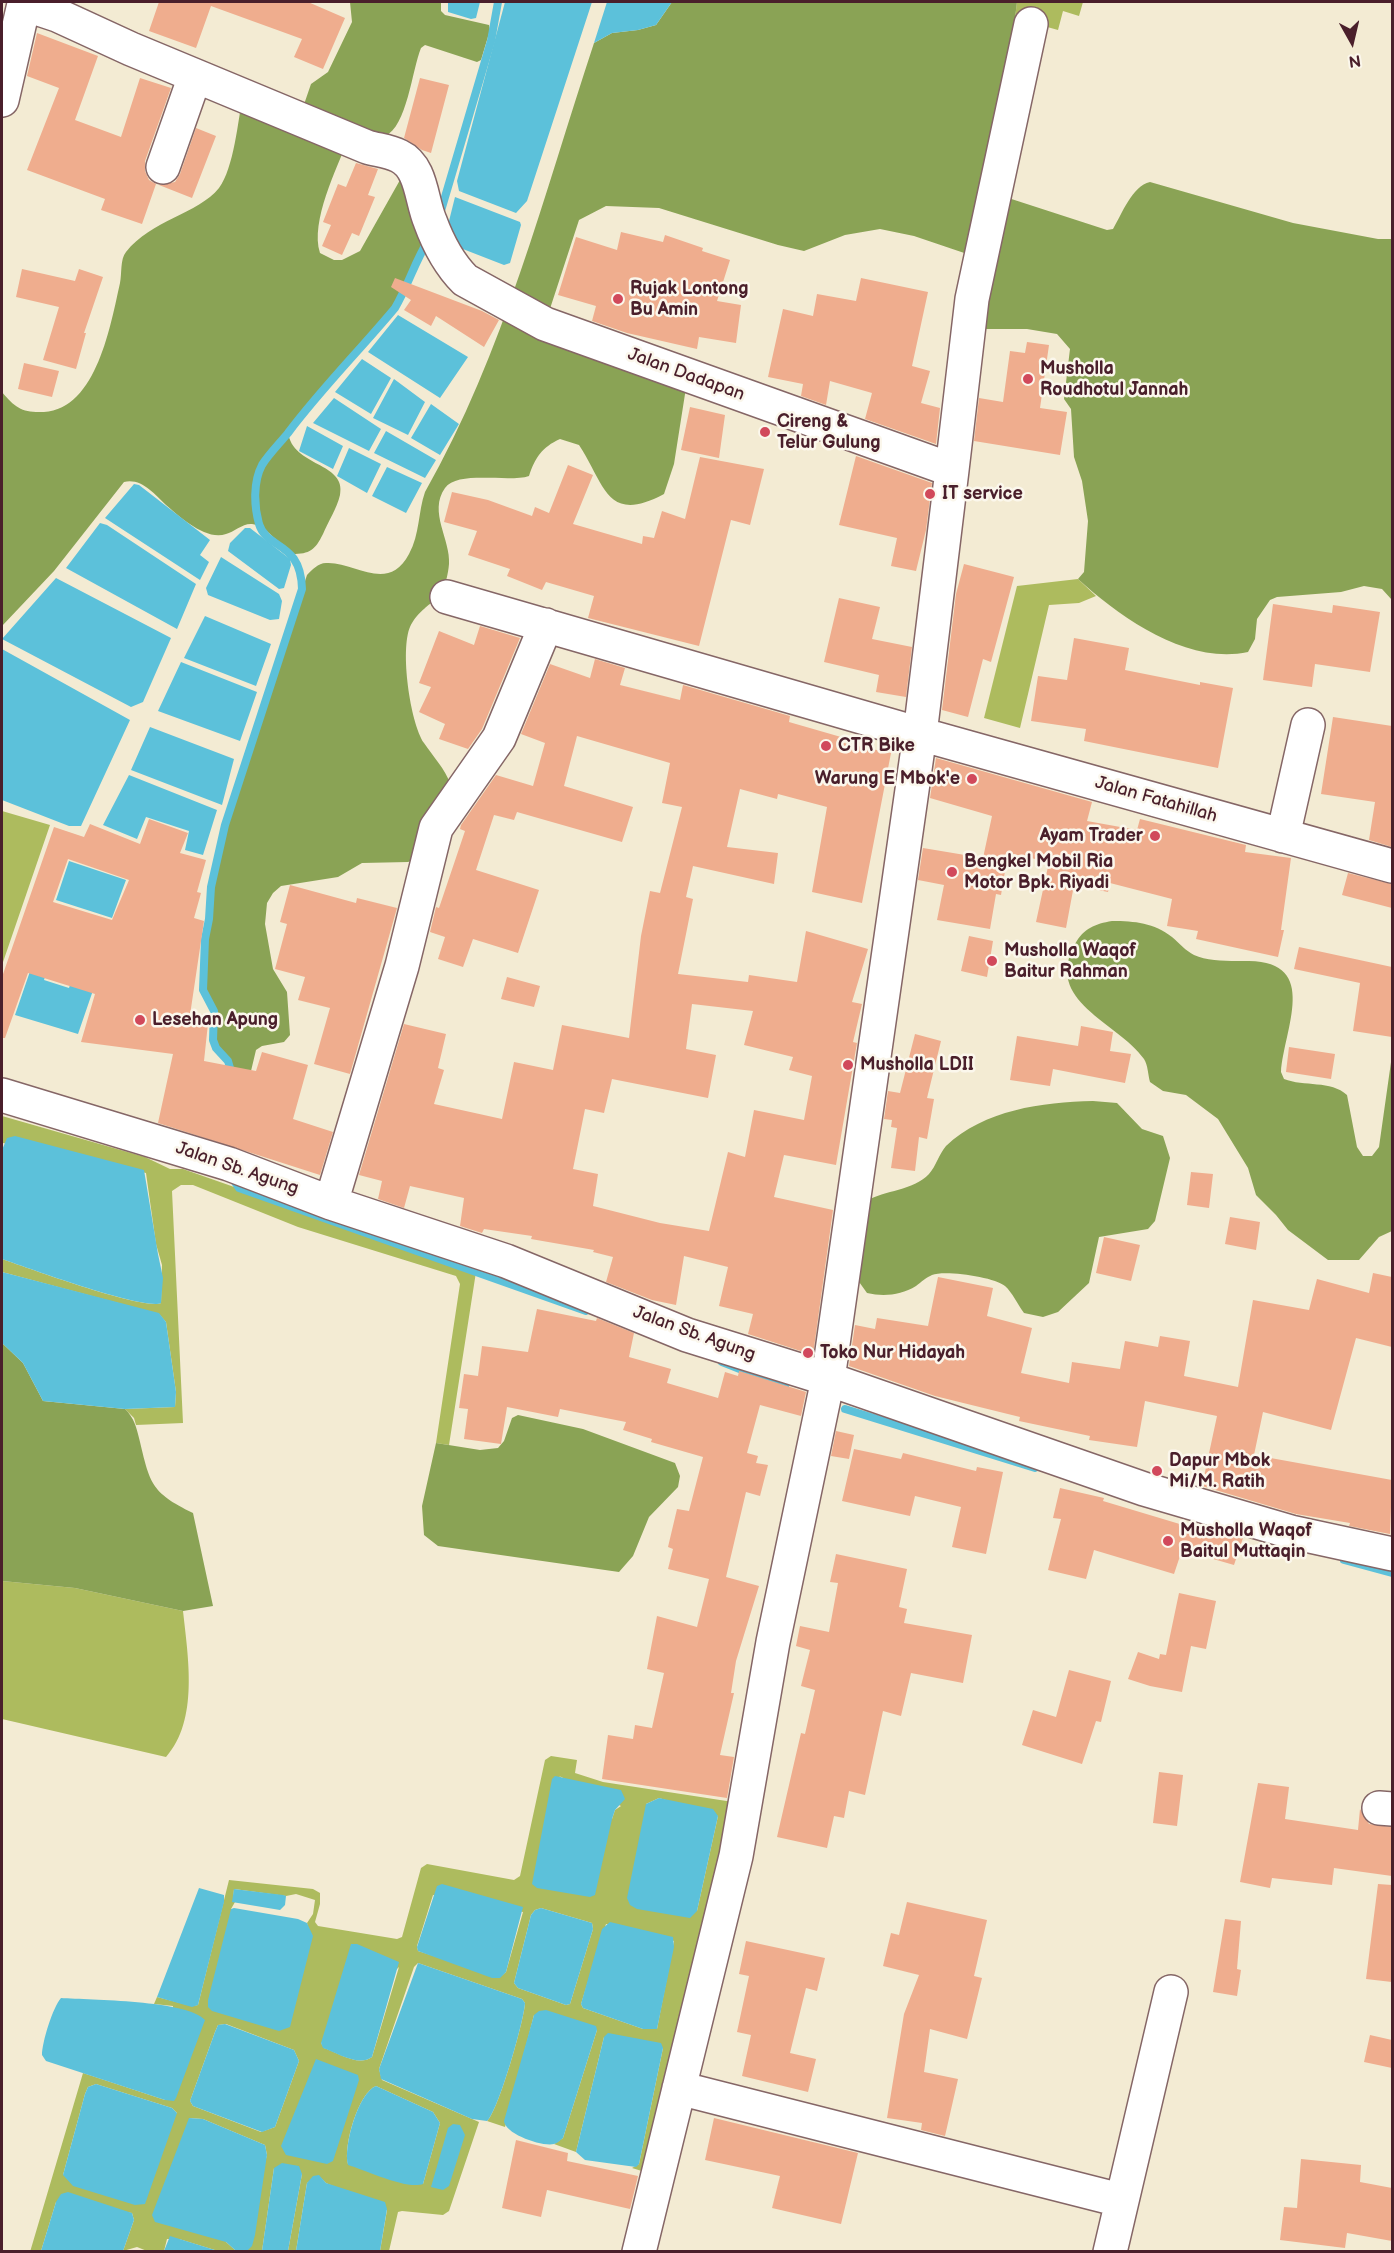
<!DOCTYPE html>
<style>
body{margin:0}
#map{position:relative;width:1394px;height:2253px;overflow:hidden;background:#f3ebd3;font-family:"Balsamiq Sans",sans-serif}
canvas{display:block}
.frame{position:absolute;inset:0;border:3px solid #4a1f2b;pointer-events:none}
.north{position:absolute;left:1322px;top:12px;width:60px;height:60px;-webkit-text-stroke:4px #fbf7ec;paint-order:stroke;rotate:172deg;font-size:16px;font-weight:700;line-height:24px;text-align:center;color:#4a1f2b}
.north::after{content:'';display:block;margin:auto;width:21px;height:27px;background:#4a1f2b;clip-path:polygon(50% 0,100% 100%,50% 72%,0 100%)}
</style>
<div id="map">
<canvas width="1394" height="2253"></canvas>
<div class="frame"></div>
<div class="north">N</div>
</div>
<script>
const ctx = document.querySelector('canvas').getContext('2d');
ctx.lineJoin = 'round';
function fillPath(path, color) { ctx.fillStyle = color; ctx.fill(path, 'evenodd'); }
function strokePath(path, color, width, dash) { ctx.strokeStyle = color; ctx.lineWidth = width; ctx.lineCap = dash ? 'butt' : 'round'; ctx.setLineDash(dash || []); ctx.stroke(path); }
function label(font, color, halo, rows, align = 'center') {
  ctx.font = font + ' "Balsamiq Sans",sans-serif'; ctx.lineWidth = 5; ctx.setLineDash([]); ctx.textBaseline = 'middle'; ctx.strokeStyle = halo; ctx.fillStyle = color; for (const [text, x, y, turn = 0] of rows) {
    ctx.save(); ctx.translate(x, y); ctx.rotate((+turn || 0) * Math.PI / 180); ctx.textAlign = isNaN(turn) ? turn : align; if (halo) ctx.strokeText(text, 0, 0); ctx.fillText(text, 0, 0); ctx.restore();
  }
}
const green = new Path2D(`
 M1017,2H1083L1079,16L1063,11L1058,30L1015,18Z
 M1078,579L1096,596L1079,603L1049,605L1020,728L984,718L1017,586Z
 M2,811L50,825L2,965Z
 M2,1116L145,1157L170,1169H183L476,1272L449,1445L436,1443L460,1284L456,1276L298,1227L193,1185H181L172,1191L183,1423L136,1425L134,1418L125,1409L175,1407L176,1392L166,1322L159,1314L2,1272V1259C25,1267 145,1311 161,1303L162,1265L156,1244L146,1173L3,1143L2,1150Z
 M2,1581L75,1588L183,1611C188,1657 199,1720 166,1757L2,1719Z
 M551,1756L577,1760L575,1773L603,1782L733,1802L645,2172L632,2168L639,2164L663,2048L604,2037L576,2152L554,2144L563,2138L597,2030L534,2015L505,2127L487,2121C498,2112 524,2021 525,2003L522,1999L418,1963L414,1967L379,2069L382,2080L479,2122L449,2211L443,2215L402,2211L398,2212L389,2251H380L387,2210L326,2183L319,2176L307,2183L296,2251H288L302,2174L274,2168L262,2251H218L179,2239H167L164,2251H147L137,2247L123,2251L134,2220L132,2213L56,2202L41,2251L30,2252L83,2073L165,2100L173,2006L154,2004L157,1997L192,2006L198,2005L229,1880L313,1889L320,1893V1904L315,1922L318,1926L397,1939L402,1937L421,1868L427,1864L514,1880L520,1876L545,1760ZM559,1776L621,1806L615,1810L612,1819ZM659,1798L718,1816L697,1911L646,1804ZM234,1889L286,1896L296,1894L315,1900L313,1914L307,1923L309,1932L231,1909L235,1902L233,1901ZM433,1895L523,1912L506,1972L500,1977L418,1951L417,1946ZM541,1908L592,1923L593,1929L570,2004L566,2005L518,1988L514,1983L531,1915L535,1910ZM606,1924L674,1941L657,2029H643L583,2008L581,2004ZM399,1967L372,2057C359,2067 338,2053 324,2048L321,2043ZM226,2024L294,2050L299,2061L275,2127L261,2132L193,2106L190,2101L215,2032L218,2025ZM96,2084L172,2108L177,2113L63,2175L85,2094L88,2087ZM376,2086L433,2112L440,2123L423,2184L348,2164C343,2147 358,2093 376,2086ZM189,2118L203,2119L265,2145L267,2155L242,2251L235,2250L226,2242Z`);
const forest = new Path2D(`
 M350,2H441V11L445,15L489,25L490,30L481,60L477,62L425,45L421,48C412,70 407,127 385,136C374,140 359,138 348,139C337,169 310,221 320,253L334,260H342L360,251L409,164L429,240C414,262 410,289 394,310C361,353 320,388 288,432C292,467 347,462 340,495C337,508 328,522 323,534C315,550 310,554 292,554C281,546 265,525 252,524C243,523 234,532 226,534C206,541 180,517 166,505C154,494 142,478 124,482L54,571L2,626V392C15,408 23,413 44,412C97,409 111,323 120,283C122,274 120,259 126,252C151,220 198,214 219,188C234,168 238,120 243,95L299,119L311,84L328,72L352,22Z
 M672,2H1017L1015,18L1031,24L996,194L1107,230L1113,229C1122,214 1132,186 1150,182L1293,223L1378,239H1392V600L1382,589L1364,586L1341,592L1277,597L1270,600L1257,619L1255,639L1248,652C1187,665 1121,618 1078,579L1084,572L1088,521L1082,481L1074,457L1071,409L1064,399L1070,349L1057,334L1027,329H981L982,259L914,236L880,229L845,235L804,251L778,245L659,208L606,206L579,220L545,324L688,375L674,464L664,494C606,525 605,484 579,445L560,439C542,447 535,458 529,476C509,483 458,470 445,488C428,512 451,540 449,564C445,607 424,599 410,627C400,650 410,722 424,743C434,758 444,767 451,785L420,858L408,862L362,863L338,877L281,886L273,893L267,903L265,924L273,969L287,992L290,1035L284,1042L262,1046L256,1050L251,1071L231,1069L213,1040L214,1011L203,990L205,940L209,919L211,887L225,825L307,575C312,570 318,563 326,563C354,561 388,594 409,554C420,534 418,512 425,492C504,353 544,194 594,43L612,33L638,30L656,25Z
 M1112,921C1135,921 1154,923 1172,937C1179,943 1186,951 1194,955C1209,962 1232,961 1249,961C1320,962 1284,1029 1281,1072L1284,1079C1304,1087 1331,1080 1347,1095L1357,1147L1363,1156H1372L1379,1147L1392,1055V1231L1379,1237L1359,1260H1328L1288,1230L1276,1215L1256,1195L1248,1168L1218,1119L1186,1095L1163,1091L1150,1082C1148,1075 1148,1065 1144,1059C1117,1021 1043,1002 1075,944C1084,928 1095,924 1112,921Z
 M1093,1101L1117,1103L1142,1129L1163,1136L1170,1158L1155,1221L1148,1229L1099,1237L1089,1283L1058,1312L1043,1317L1024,1313C1018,1305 1012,1292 1005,1286C994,1277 945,1270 932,1275C927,1277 921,1282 916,1286C901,1295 884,1297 867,1293L857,1279L866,1201C885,1190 913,1191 929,1174C936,1166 939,1154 946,1146C984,1110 1042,1102 1093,1101Z
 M2,1343L23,1363L43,1401L125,1409C134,1418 136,1426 139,1438C150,1483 150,1492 193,1513L213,1606L183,1611L75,1588L2,1581Z
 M518,1415L583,1429L675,1463L680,1476L678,1487L649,1517L633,1556L619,1572L438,1546L424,1535L422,1506L436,1443L480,1450L498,1448L504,1441L512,1418Z`);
const water = new Path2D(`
 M448,2H480L476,18L471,19L448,12Z
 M505,2H592L527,201L516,213L459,191L457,181Z
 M607,2H672L656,25L638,30L612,33L594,43Z
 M455,197L520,222L521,225L510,263L504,265L450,244L445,237Z
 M398,315L468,357L440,398L368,352Z
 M362,359L391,378L371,414L335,392Z
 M394,379L425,402L408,435L373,418Z
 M334,398L381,429L369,451L313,423Z
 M431,404L459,424L440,455L411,438Z
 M307,426L343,446L333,469L299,451Z
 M386,431L436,460L425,478L374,453Z
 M349,448L381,464L367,493L337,476Z
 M387,467L422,483L406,513L372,496Z
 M134,484L139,485L210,540L200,555L209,562L200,580L105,518Z
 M100,523L107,525L196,584L177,629L66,568Z
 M245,528H250L290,559L291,565L284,588L279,589L228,551L230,543Z
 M221,557L279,594L282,601L279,619L270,620L208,595L206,588Z
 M56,578L171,638L143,702L131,707L2,639Z
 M205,616L271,644L256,686L184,658Z
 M2,649L130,720L81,826H69L2,800Z
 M181,662L257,692L240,741L158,711Z
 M150,727L234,759L222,805L131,770Z
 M129,775L217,810L203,855L185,850L189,831L146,817L137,839L103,825Z
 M69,861L126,880L112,918L56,900Z
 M49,916L54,949L44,980L69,988L78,960L112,935L78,1034L15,1015Z
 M15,1136L144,1170L158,1254L163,1278L161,1303C146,1311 25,1267 2,1259V1150L7,1138Z
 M2,1272L159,1313L166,1322L176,1392L175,1407L125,1409L43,1401L23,1363L2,1343Z
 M555,1776L621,1790L625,1799L615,1810L612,1819L595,1895L590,1897L537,1888L532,1884L552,1779Z
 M659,1798L713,1809L718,1816L697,1911L690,1918L637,1909L630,1905L627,1898L646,1804Z
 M442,1884L523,1907L506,1972L500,1978H492L418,1951L417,1947L437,1886Z
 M199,1888L224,1895V1902L198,2005L192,2007L157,1997Z
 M234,1889L283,1895L286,1896L285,1905L280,1910L232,1902Z
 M234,1908L298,1919L307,1923L313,1936L290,2027L279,2031L212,2011L208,2007V2000L231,1909Z
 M541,1908L592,1923L593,1929L570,2004L566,2005L518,1988L514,1983L531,1915L535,1910Z
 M610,1922L673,1937L674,1947L657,2029H643L583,2008L581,2004L602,1929Z
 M351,1944H357L399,1962L372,2057C359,2067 337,2053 323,2048L321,2043Z
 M418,1963L522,1999L525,2003C524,2021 498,2112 487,2121L472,2119L381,2079L379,2069Z
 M61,1998C90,2000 188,2000 205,2020L176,2098L174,2101L165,2100L46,2061L42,2055C42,2042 53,2007 61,1998Z
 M546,2010L596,2026L597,2030L563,2138C560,2140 558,2143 554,2144C542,2147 505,2134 504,2121L534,2015L539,2011Z
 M225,2024L294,2050L299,2061L275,2127L262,2132L193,2106L190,2101L215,2032L218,2025Z
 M608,2033L661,2043L663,2048L639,2164L636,2167L585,2160L576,2152L604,2037Z
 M316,2059L358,2075L359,2080L333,2161L327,2164L286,2155L281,2146Z
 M96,2084L172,2108L177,2113L145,2204L135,2205L73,2186L63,2175L85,2094L88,2087Z
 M376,2086L433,2112L440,2123L423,2184C407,2190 365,2170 348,2165C343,2147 358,2093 376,2086Z
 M189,2118L203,2119L265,2145L267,2155L255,2235L252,2246L248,2250H235L226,2242L155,2222L152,2215Z
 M453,2124L460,2125L465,2135L449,2186L443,2190L431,2187L448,2128Z
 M282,2163L299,2166L302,2174L288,2251H262L274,2168Z
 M319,2175L326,2183L385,2202L387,2209L380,2251H296L307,2183L313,2176Z
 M68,2192L132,2213L134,2220L123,2251H41L56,2202L61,2194Z
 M170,2236L218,2251H164Z`);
const stream = new Path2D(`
 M440,214L491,41L498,2
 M232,1075L228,1061L216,1048L213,1040L214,1011L203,990L205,939L209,919L211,887L225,825L302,589C301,541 267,550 259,524C254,506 253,482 262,465C269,454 280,443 288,433C321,389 360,350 395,308C408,286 415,261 429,239
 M231,1176L239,1188L586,1311
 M722,1362L785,1387
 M845,1409L1035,1468
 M1344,1560L1392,1573`);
const building = new Path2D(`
 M159,2H308L345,18L323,69L294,57L302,39L211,6L196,48L149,31Z
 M37,33L98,56L75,120L121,137L140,78L171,88L145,161V171L149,180L156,184L142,224L101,210L105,199L27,170L59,88L27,76Z
 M420,78L449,85L431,153L422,150L404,138Z
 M196,128L216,136L192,198L159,185L175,182L180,174Z
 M356,163L378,169L368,195L375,197L359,236L352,233L342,255L322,246L331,225L323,222L338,184L346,187Z
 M621,232L663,242L665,235L703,248L702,251L730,260L717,301L741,305L736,343L699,337L697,349L627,333L592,321L596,306L558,295L576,237L617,250Z
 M22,269L75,281L79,269L103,277L84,333H86L76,369L43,360L59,307L16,297Z
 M395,278L482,311L499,320L484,347L436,316L431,326L404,310L411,300L391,287Z
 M861,278L928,292L912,366L930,371L921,403L940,408L936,444L865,419L872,393L830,381L826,405L801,396L803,384L768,377L783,309L813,316L817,294L856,301Z
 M1027,342L1049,345L1040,408L1067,412L1060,455L974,441L979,398L1003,402L1010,351L1025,353Z
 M24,363L59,371L52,397L18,389Z
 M690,407L725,415L719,458L681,450Z
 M856,456L932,483L926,530L916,571L891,566L897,538L839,525Z
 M700,457L764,469L750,525L731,520L699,646L588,618L594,596L546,582L542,590L507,576L510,569L468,555L477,531L444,522L452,492L488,500L532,516L535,507L549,513L568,465L593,475L573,524L642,544L643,536L654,538L662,511L685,519Z
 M964,564L1014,577L991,662L983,659L968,717L942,710L956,594Z
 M839,598L880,607L872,639L912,647L906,697L876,692L879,675L824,662Z
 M1273,604L1332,613L1333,605L1380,612L1370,672L1315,664L1312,687L1263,680Z
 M480,626L520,638L482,729L468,749L439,739L445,724L419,712L431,687L419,683L439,631L474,645Z
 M1074,638L1129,648L1125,670L1200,685V682L1233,688L1218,768L1084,741L1086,729L1031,721L1038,676L1067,680Z
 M595,659L625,668L620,685L680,700L683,685L790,716L789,722L841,737L839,742L891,753L862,903L812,892L827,807L778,794L777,799L740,789L727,847L778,853L774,884L693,866L686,897L693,899L678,974L748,982L749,975L797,982L806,931L868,949L852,1002L862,1004L853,1042L857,1043L836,1165L784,1155L774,1197L833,1210L813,1355L748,1334L753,1314L719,1306L728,1267L684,1256L676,1305L652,1300L606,1282L613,1257L593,1252L594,1250L531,1239L532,1236L484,1229L482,1233L460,1226L464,1198L410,1186L404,1208L378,1199L382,1181L359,1175L404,1024L446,1034L438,1068L444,1070L434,1104L502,1119L514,1062L553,1070L562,1025L629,1038L641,936L650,891L660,893L682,807L662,803L670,763L577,736L564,786L633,807L622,842L517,812L514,820L494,815L476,870L539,890L518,953L473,939L463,967L438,959L445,937L430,932L436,907L439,908L465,831L460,829L461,825L496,775L533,786L545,743L521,734L550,664L590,678ZM692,1004L753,1011L744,1045L793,1057L789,1070L812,1076L804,1120L754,1110L745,1157L728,1152L709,1231L660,1223L593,1206L598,1174L573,1169L585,1109L604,1113L612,1079L708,1098L716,1055L686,1049Z
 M1333,717L1392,726V847L1369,840L1375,802L1321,794Z
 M936,758L1092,802L1087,821L1137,830L1140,819L1246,845L1245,852L1291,858L1281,930H1284L1278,957L1196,939L1198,931L1167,926L1172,899L1110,883L1108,892L1074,885L1066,928L1036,922L1049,862L1008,853L1001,895L996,894L990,929L937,920L944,885L918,880L923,848L983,858L992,816L930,798Z
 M149,819L188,833L180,853L206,860L197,892L201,893L194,918L204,921L190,1015L209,1014L204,1061L256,1071L262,1052L308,1065L293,1119L333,1132L320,1175L158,1123L173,1054L81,1042L95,994L28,973L5,1038H2V977L54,827L84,837L90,824L140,844ZM68,859L129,880L112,920L53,902Z
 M1348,873L1392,884V908L1342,895Z
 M290,885L356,903L357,898L397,908L350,1074L314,1064L330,1008L298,1000L305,977L275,969L287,924L280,922Z
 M969,936L993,941L987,977L961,971Z
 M1299,947L1392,967V1037L1353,1031L1360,983L1294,969Z
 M507,977L540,986L534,1007L501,999Z
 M1081,1026L1113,1032L1110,1051L1131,1054L1125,1083L1053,1069L1050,1086L1010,1080L1017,1036L1078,1046Z
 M915,1034L941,1041L927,1098L934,1099L927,1139L919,1137L915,1171L891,1168L897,1128L891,1127L892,1120L884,1119L888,1091L900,1093Z
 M1289,1047L1335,1054L1331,1079L1286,1072Z
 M1191,1172L1213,1174L1209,1208L1187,1205Z
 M1230,1217L1260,1222L1256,1250L1225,1244Z
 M1104,1237L1140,1245L1131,1281L1096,1273Z
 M1373,1273L1392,1277V1347L1356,1338L1331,1430L1263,1412L1254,1455L1392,1480L1390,1534L1349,1526L1350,1523L1296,1514L1202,1486L1217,1416L1145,1401L1137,1447L1089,1440L1090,1436L1019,1421L1020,1417L935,1396L849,1366L855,1325L875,1329L877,1318L928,1326L938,1277L993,1288L987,1316L1032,1328L1021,1373L1069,1383L1072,1362L1120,1369L1125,1341L1158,1347L1160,1336L1190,1341L1184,1376L1238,1387L1253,1300L1309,1310L1317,1279L1369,1293Z
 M537,1309L596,1321L597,1318L634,1333L629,1357L671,1369L667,1383L718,1398L725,1372L738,1376L739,1371L806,1392L801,1416L760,1405L747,1453L758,1456L756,1463L768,1465L760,1496L746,1492L726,1577L759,1586L736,1661L731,1693H734L720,1755L734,1757L727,1798L602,1779L608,1735L633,1739L635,1725L652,1728L664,1673L647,1669L657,1616L697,1627L709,1579L668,1569L673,1549L668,1547L677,1509L689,1511L703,1457L651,1442L652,1439L623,1430L626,1422L560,1409L558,1417L507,1407L501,1444L464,1439L468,1409L459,1408L464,1374L478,1376L482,1346L528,1352Z
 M836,1431L854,1435L849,1459L831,1456Z
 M854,1449L901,1459L903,1453L976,1471L977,1467L1003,1472L986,1554L952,1547L961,1507L915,1496L910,1516L842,1501Z
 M1060,1488L1104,1498L1103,1501L1193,1528L1194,1523L1243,1538L1234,1565L1182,1550L1174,1574L1094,1550L1086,1579L1048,1570L1061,1519L1053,1518Z
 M836,1554L907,1569L899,1607L907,1609L904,1623L972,1635L963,1683L911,1673L901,1716L883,1711L865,1795L849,1791L844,1818L834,1816L827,1848L777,1837L801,1733L805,1734L815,1690L801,1686L810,1650L796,1646L800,1626L829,1632L838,1583L830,1582Z
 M1179,1593L1216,1601L1206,1649L1191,1646L1182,1692L1150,1686L1128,1679L1138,1652L1159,1659L1160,1654L1166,1655Z
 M1069,1670L1111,1681L1101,1722L1096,1721L1082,1764L1022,1745L1033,1710L1056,1717Z
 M1159,1772L1183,1775L1177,1826L1153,1823Z
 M1258,1783L1289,1787L1285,1819L1358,1830L1360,1809L1369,1824L1392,1827V1876L1334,1868L1332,1885L1272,1878L1270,1888L1240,1882Z
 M1378,1884L1392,1885V1982L1366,1979Z
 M907,1902L987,1920L974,1976L982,1978L967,2039L930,2029L924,2072L958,2079L945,2136L921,2130L922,2123L887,2118L904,2014L919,1975L883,1966L891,1933L899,1935Z
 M1225,1919L1241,1921L1237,1969L1241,1970L1237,1996L1213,1992Z
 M746,1941L825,1958L817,1991L806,1988L790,2053L816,2059L808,2092L742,2076L751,2035L737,2032L749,1976L739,1974Z
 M1370,2035L1392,2040V2068L1364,2062Z
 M714,2118L858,2153L841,2224L772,2208L780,2176L705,2160Z
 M516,2140L568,2153L567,2161L638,2176L630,2209L547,2190L541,2217L502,2208Z
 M1301,2159L1361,2165L1360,2182L1392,2188V2241L1347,2233L1345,2248L1280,2240L1284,2207L1297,2208Z`);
const minor = new Path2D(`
 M2,100L24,4L57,15L131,49L367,147C377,150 389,151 399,156C422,167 421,200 430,221C438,243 449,264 465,280L545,324L952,470L920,734L828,1379L773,1642L736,1856L639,2252
 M163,167L195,76
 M952,470L972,299L1031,24
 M447,597L920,734L1392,866
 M1283,836L1308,725
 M2,1095L229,1164L331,1203L506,1261L687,1335L828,1379L1144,1489L1291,1532L1392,1554
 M331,1203L402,966L436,828L499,738L546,625
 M1379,1808L1392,1809
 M679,2088L1120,2200
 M1110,2252L1171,1992`);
const markers = [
 [618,299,6,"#d1495b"],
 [1028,379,6,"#d1495b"],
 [765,432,6,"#d1495b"],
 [930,494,6,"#d1495b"],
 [826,746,6,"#d1495b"],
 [972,779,6,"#d1495b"],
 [1155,836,6,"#d1495b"],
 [952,872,6,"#d1495b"],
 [992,961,6,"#d1495b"],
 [140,1020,6,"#d1495b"],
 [848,1065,6,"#d1495b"],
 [808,1353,6,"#d1495b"],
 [1157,1471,6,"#d1495b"],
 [1168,1541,6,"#d1495b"]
];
const poiNames = [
 ["Rujak Lontong",630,289],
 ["Bu Amin",630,310],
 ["Musholla",1040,369],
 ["Roudhotul Jannah",1040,390],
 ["Cireng &",777,422],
 ["Telur Gulung",777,443],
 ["IT service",942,494],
 ["CTR Bike",838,746],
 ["Warung E Mbok'e",960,779,"right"],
 ["Ayam Trader",1143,836,"right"],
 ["Bengkel Mobil Ria",964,862],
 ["Motor Bpk. Riyadi",964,883],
 ["Musholla Waqof",1004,951],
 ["Baitur Rahman",1004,972],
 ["Lesehan Apung",152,1020],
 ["Musholla LDII",860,1065],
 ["Toko Nur Hidayah",820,1353],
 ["Dapur Mbok",1169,1461],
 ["Mi/M. Ratih",1169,1482],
 ["Musholla Waqof",1180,1531],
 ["Baitul Muttaqin",1180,1552]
];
const streetNames = [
 ["Jalan Dadapan",686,375,20],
 ["Jalan Fatahillah",1156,800,16],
 ["Jalan Sb. Agung",237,1169,19],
 ["Jalan Sb. Agung",694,1334,20]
];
fillPath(green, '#adbb5e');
fillPath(forest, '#8aa355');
fillPath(water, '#5cc1da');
strokePath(stream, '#5cc1da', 8);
fillPath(building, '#efad8e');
strokePath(minor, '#856666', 36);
strokePath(minor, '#fff', 33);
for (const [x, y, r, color] of markers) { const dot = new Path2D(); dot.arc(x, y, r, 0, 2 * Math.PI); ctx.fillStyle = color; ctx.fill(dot); strokePath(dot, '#fbf7ec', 2); }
label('bold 18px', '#4a1f2b', '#fbf7ec', poiNames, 'left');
label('18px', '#4a1f2b', '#fbf7ec', streetNames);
</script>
